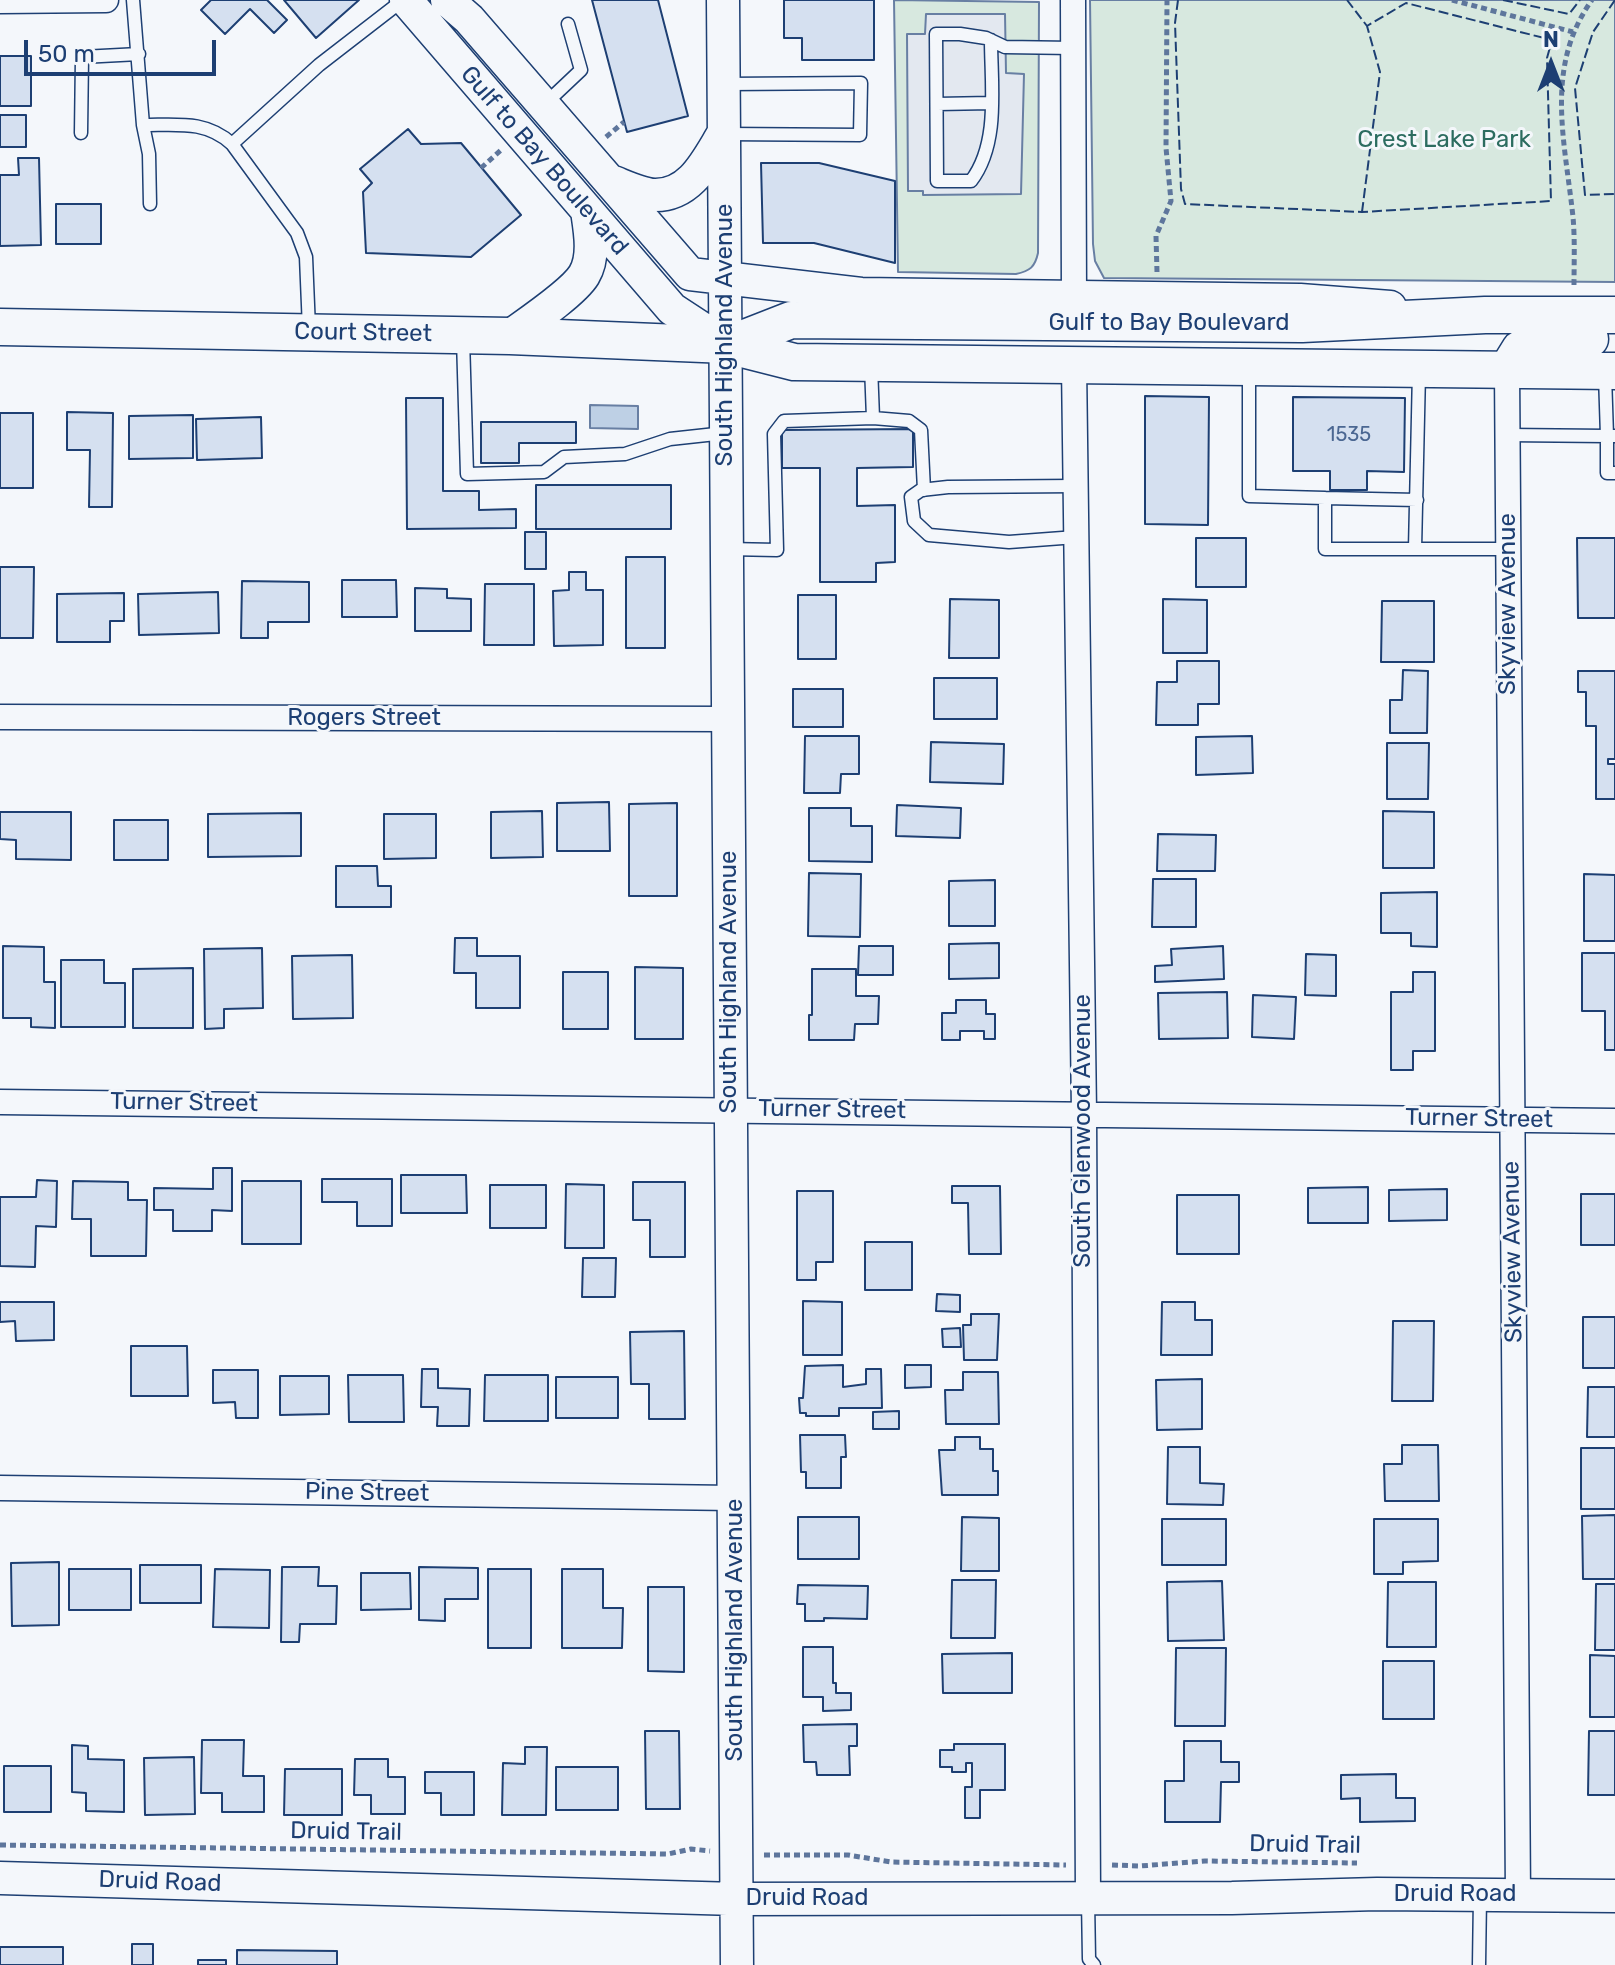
<!DOCTYPE html>
<style>
body{margin:0}
#map{position:relative;width:1615px;height:1965px;overflow:hidden;background:#f4f7fb;font-family:Rubik,sans-serif}
canvas{display:block}
.north{position:absolute;left:1511px;top:24px;width:80px;height:80px;-webkit-text-stroke:6px #f4f7fb;paint-order:stroke;rotate:0deg;font-size:22px;font-weight:700;line-height:32px;text-align:center;color:#1d3f73}
.north::after{content:'';display:block;margin:auto;width:28px;height:36px;background:#1d3f73;clip-path:polygon(50% 0,100% 100%,50% 72%,0 100%)}
.scale{position:absolute;left:24px;top:40px;width:192px;height:36px;box-sizing:border-box;border:4px solid #1d3f73;border-top:0;padding-left:10px;font-size:24px;line-height:28px;white-space:nowrap;color:#1d3f73;-webkit-text-stroke:6px #f4f7fb;paint-order:stroke}
</style>
<div id="map">
<canvas width="1615" height="1965"></canvas>
<div class="north">N</div>
<div class="scale">50 m</div>
</div>
<script>
const ctx = document.querySelector('canvas').getContext('2d');
ctx.lineJoin = 'round';
function fillPath(path, color) { ctx.fillStyle = color; ctx.fill(path, 'evenodd'); }
function strokePath(path, color, width, dash) { ctx.strokeStyle = color; ctx.lineWidth = width; ctx.lineCap = dash ? 'butt' : 'round'; ctx.setLineDash(dash || []); ctx.stroke(path); }
function label(font, color, halo, rows, align = 'center') {
  ctx.font = font + ' Rubik,sans-serif'; ctx.lineWidth = 6; ctx.setLineDash([]); ctx.textBaseline = 'middle'; ctx.strokeStyle = halo; ctx.fillStyle = color; for (const [text, x, y, turn = 0] of rows) {
    ctx.save(); ctx.translate(x, y); ctx.rotate((+turn || 0) * Math.PI / 180); ctx.textAlign = isNaN(turn) ? turn : align; if (halo) ctx.strokeText(text, 0, 0); ctx.fillText(text, 0, 0); ctx.restore();
  }
}
const green = new Path2D(`
 M894,0L1039,2L1038,253C1035,267 1030,271 1016,274L898,272Z
 M1090,0H1615V282L1104,278L1095,261L1093,244Z`);
const parking = new Path2D(`
 M926,14H1005L1006,73L1024,74L1021,194L923,195V191H908L907,34H925Z`);
const water = new Path2D(`
 M590,405L638,406V429L590,428Z`);
const building = new Path2D(`
 M211,0H267L287,20L274,33L250,9L225,34L201,10Z
 M284,0H359L316,38Z
 M592,0H658L688,116L627,132Z
 M784,0H874V60H802V38H784Z
 M0,56H31V106H0Z
 M0,115H26V147H0Z
 M408,129L421,144L461,143L521,215L471,257L366,253L363,192L372,183L360,169Z
 M18,158H39L41,245L0,246V175H19Z
 M761,163H819L895,181V263L814,243H763Z
 M56,204H101V244H56Z
 M1145,396L1209,397L1208,525L1145,524Z
 M1293,397L1405,398L1404,472L1367,471V490H1330V471H1293Z
 M406,398H443V491H479V510L516,509V528L407,529Z
 M67,412L113,413L112,507H89L90,450H67Z
 M0,413H33V488H0Z
 M193,415V458L129,459V416Z
 M261,417L262,458L197,460L196,419Z
 M481,422H576V443H519V463H481Z
 M913,429V467L857,468V506L895,505V562L876,563V582H820V468H782V430Z
 M536,485H671V529H536Z
 M525,532H546V569H525Z
 M1196,538H1246V587H1196Z
 M1577,538H1615V618H1578Z
 M626,557H665V648H626Z
 M0,567H34L33,638H0Z
 M569,572H586V590H603V645L554,646L553,591L569,590Z
 M342,580H396L397,617H342Z
 M242,581L309,582V622H268V638H241Z
 M485,584H534V645H484Z
 M415,588L447,589V598L471,599V631H415Z
 M218,592L219,633L139,635L138,594Z
 M124,593V621H110V642H57V594Z
 M798,595H836V659H798Z
 M950,599L999,600V658H949Z
 M1163,599L1207,600V653H1163Z
 M1382,601H1434V662H1381Z
 M1177,661H1219V704H1198V725H1156L1157,682H1177Z
 M1403,670L1428,671L1427,733H1390V700H1402Z
 M1578,671H1615V759H1608V764H1615V799H1596V726H1586V692H1578Z
 M934,678H997V719H934Z
 M793,689H843V727H793Z
 M805,736H859V774H841L840,793H804Z
 M1252,736L1253,773L1196,775V737Z
 M931,742L1004,744L1003,784L930,782Z
 M1387,743H1429L1428,799H1387Z
 M609,802L610,851H557V803Z
 M677,803V896H629V804Z
 M897,805L961,808L960,838L896,836Z
 M809,808H851V826H872V862L809,861Z
 M542,811L543,857L491,858V812Z
 M1383,811L1434,812V868H1383Z
 M0,812H71V860L16,859V840L0,839Z
 M301,813V856L208,857V814Z
 M384,814H436V858L384,859Z
 M114,820H168V860H114Z
 M1158,834L1216,835L1215,871H1157Z
 M336,866H377L378,886H391V907H336Z
 M809,873L861,874L860,937L808,936Z
 M1584,874L1615,875V941H1584Z
 M1153,879H1196V927H1152Z
 M995,880V926H949V881Z
 M1437,892V947L1411,946V933H1381V893Z
 M455,938H477V956H520V1008H476V973H454Z
 M999,943V978L949,979V944Z
 M3,946L44,947V982H55V1028L31,1027V1018H3Z
 M859,946H893V975H858Z
 M1223,946L1224,979L1155,982V966L1172,965L1171,949Z
 M262,948L263,1008L224,1009V1028L205,1029L204,949Z
 M1582,953H1615V1050H1605V1011H1582Z
 M1306,954L1336,955V996L1305,995Z
 M352,955L353,1018L293,1019L292,956Z
 M61,960H104V983H125V1027H61Z
 M635,967L683,968V1039H635Z
 M193,968V1028H133V969Z
 M812,969H856V996H879L878,1024H855L854,1040H809V1015H812Z
 M563,972H608V1029H563Z
 M1413,972H1435V1051H1413V1070H1391V992H1413Z
 M1227,992L1228,1038L1159,1039L1158,993Z
 M1253,995L1296,997L1294,1039L1252,1037Z
 M956,1000H986V1014H995V1039H984V1031H960V1040H942V1013H956Z
 M213,1168H232V1211L212,1210V1231H173V1210H154V1188L213,1189Z
 M401,1175H466L467,1213H401Z
 M322,1179H392V1226H357V1202H322Z
 M37,1180L57,1181L56,1227L36,1226L35,1267L0,1266V1197H36Z
 M73,1181L128,1182V1200H147L146,1256H91V1219H72Z
 M242,1181H301V1244H242Z
 M633,1182H685V1257H650V1220H633Z
 M566,1184L604,1185V1248H565Z
 M490,1185H546V1228H490Z
 M952,1186H1000L1001,1254H969L968,1203H952Z
 M1368,1187V1223H1308V1188Z
 M1447,1189V1220L1389,1221V1190Z
 M797,1191H833V1262H816V1280H797Z
 M1581,1194H1615V1245H1581Z
 M1177,1195H1239V1254H1177Z
 M865,1242H912V1290H865Z
 M583,1258H616L615,1297H582Z
 M937,1294L960,1295V1312L936,1311Z
 M803,1301L842,1302V1355H803Z
 M0,1302H54V1340L16,1341L15,1321L0,1322Z
 M1162,1302H1195V1320H1212V1355H1161Z
 M971,1314H999L997,1360H964L963,1325H971Z
 M1583,1317H1615V1368H1583Z
 M1393,1321H1434L1433,1401H1392Z
 M960,1328L961,1347H943L942,1329Z
 M684,1331L685,1419H649V1384H631L630,1332Z
 M131,1346H187L188,1396H131Z
 M843,1365V1387L866,1384V1369H881L882,1408H839V1416H806V1413H800L799,1398H803L805,1366Z
 M905,1365H931V1387L905,1388Z
 M422,1369H438V1388L470,1389L469,1426H437L438,1407H421Z
 M213,1370H258V1418H236L235,1402L213,1403Z
 M963,1372H998L999,1424H946L945,1390H963Z
 M348,1375H403L404,1422H349Z
 M485,1375H548V1421H484Z
 M280,1376H329V1414L280,1415Z
 M556,1377H618V1418H556Z
 M1202,1379V1429L1157,1430L1156,1380Z
 M1588,1387H1615V1437H1587Z
 M899,1411V1429H873V1412Z
 M800,1435H845L846,1457H841V1488H806V1472H801Z
 M955,1437H980V1449H993V1471H998V1495H942L939,1450H955Z
 M1402,1445H1438L1439,1501H1385L1384,1464H1402Z
 M1168,1447H1200V1483L1224,1484L1223,1505L1167,1504Z
 M1581,1448H1615V1509H1581Z
 M1615,1515V1579H1583L1582,1516Z
 M798,1517H859V1559H798Z
 M962,1517L999,1518V1571H961Z
 M1162,1519H1226V1565H1162Z
 M1374,1519H1438V1561L1403,1562V1574H1374Z
 M59,1562V1625L12,1626L11,1563Z
 M140,1565H201V1603H140Z
 M282,1567H319L318,1586H337L336,1624H300L299,1642H281Z
 M419,1567L478,1568V1599H445V1621L419,1620Z
 M69,1569H131V1610H69Z
 M215,1569L270,1570L269,1628L213,1627Z
 M488,1569H531V1648H488Z
 M562,1569H603V1608H623L622,1648H562Z
 M361,1573H410L411,1609L361,1610Z
 M952,1580H996L995,1638H951Z
 M1222,1581L1224,1640L1168,1641L1167,1582Z
 M1388,1582H1436V1647H1387Z
 M1596,1584H1615V1650H1595Z
 M798,1585L868,1586L867,1619L824,1618V1621H805V1604H797Z
 M648,1587H684V1672L648,1671Z
 M803,1647H833V1683H836V1693H851V1710L823,1711V1697H803Z
 M1176,1648H1226L1225,1726H1175Z
 M1012,1653V1693H943L942,1654Z
 M1590,1655L1615,1656V1717H1590Z
 M1383,1661H1434V1719H1383Z
 M857,1724V1746H849L850,1775H817L816,1762H804L803,1725Z
 M645,1731H679L680,1809H646Z
 M1589,1731H1615V1795H1588Z
 M202,1740H244L243,1776H264V1812H222V1793H201Z
 M1184,1741H1221V1762H1239V1782H1221L1220,1822H1165V1781H1184Z
 M954,1744H1005V1790H980V1818H965V1787H972V1763H966V1772H952V1767H940V1750H954Z
 M72,1745L88,1746V1759L124,1760V1812L86,1811V1793L72,1792Z
 M525,1747H547L546,1815H502L503,1763L525,1764Z
 M194,1757L195,1814L145,1815L144,1758Z
 M355,1759H388V1777H405V1814H371V1795H354Z
 M4,1766H51V1812H4Z
 M556,1767H618V1810H556Z
 M285,1769H342V1815H284Z
 M425,1772H474V1815H441V1793H425Z
 M1396,1774V1798H1415V1821L1360,1822V1798L1341,1799V1775Z
 M132,1944H153V1965H132Z
 M0,1947H63V1965H0Z
 M237,1950L337,1951V1965H237Z
 M198,1960H226V1965H198Z`);
const path = new Path2D(`
 M1452,0L1573,32
 M606,137L624,122
 M481,168L501,150
 M1157,272L1156,236L1171,201L1166,148L1167,0
 M1574,285C1574,263 1575,239 1573,217C1565,141 1544,67 1592,0
 M0,1845L668,1854L691,1849L710,1851
 M764,1855H848L891,1862L1066,1865
 M1112,1865L1140,1866L1205,1861L1357,1863`);
const lane = new Path2D(`
 M133,0L143,125C177,125 206,120 232,144
 M991,40C991,85 1000,143 971,181H937L936,34H960L986,38L1005,47L1073,48
 M545,104L581,70L568,24
 M937,104L991,103
 M143,125L149,154L150,204
 M81,133L82,57L139,54
 M725,134L860,135L861,83L726,84
 M309,329L306,257L297,233L232,144L319,65L403,0
 M463,339L467,474L544,472L564,457L625,454L670,439L725,433
 M1249,372V496L1325,498V549H1415
 M1419,372L1415,549H1508
 M873,418L909,421L921,430L924,490
 M1507,435L1607,436L1605,375
 M1614,436H1607V473H1615
 M1076,486L948,487L921,490L911,497L914,521L929,535L1009,542L1076,537
 M1325,498L1417,500
 M728,549L777,550L774,434L784,421L873,418L871,366
 M1088,1900L1089,1959L1094,1965
 M1479,1965L1480,1897`);
const street = new Path2D(`
 M1073,0L1074,296
 M0,1L106,0
 M1074,365L1084,1113L1088,1896
 M1507,370L1518,1895
 M0,717L728,719
 M0,1102L1615,1121
 M0,1488L733,1498`);
const secondary = new Path2D(`
 M406,0L672,309L727,345
 M447,0L469,19L690,274L861,294L1300,300L1390,307
 M723,0L737,1965
 M611,181C624,186 640,194 654,195C691,196 707,160 723,134
 M510,336C528,323 573,293 584,275C595,257 590,231 587,211
 M0,1878L736,1899L1232,1898L1377,1894L1615,1896`);
const primary = new Path2D(`
 M0,327L510,336L727,345L794,362L1615,371
 M727,345L791,320L1302,324L1485,315H1615
 M1507,370L1520,349L1541,339H1590`);
const fence = new Path2D(`
 M1178,0L1175,23L1181,189L1185,204L1362,212L1551,201L1547,58L1552,40L1406,3L1367,26L1347,0
 M1503,0L1569,14L1580,0
 M1615,0L1593,32L1575,88L1585,195L1615,194
 M1362,212L1380,72L1367,26`);
const numberNames = [
 ["1535",1349,435]
];
const parkNames = [
 ["Crest Lake Park",1444,140]
];
const streetNames = [
 ["Gulf to Bay Boulevard",544,161,49],
 ["Gulf to Bay Boulevard",1169,323],
 ["Court Street",363,333,1],
 ["South Highland Avenue",725,335,-90],
 ["Skyview Avenue",1508,604,-90],
 ["Rogers Street",364,718],
 ["South Highland Avenue",729,982,-90],
 ["Turner Street",184,1103,1],
 ["Turner Street",832,1110,1],
 ["Turner Street",1479,1119,1],
 ["South Glenwood Avenue",1083,1131,-90],
 ["Skyview Avenue",1513,1252,-91],
 ["Pine Street",367,1493,1],
 ["South Highland Avenue",735,1630,-90],
 ["Druid Trail",346,1832,1],
 ["Druid Trail",1305,1845,1],
 ["Druid Road",160,1882,2],
 ["Druid Road",1455,1894],
 ["Druid Road",807,1898]
];
fillPath(green, '#d7e8df');
strokePath(green, '#687fa3', 2);
fillPath(parking, '#e3e8f0');
strokePath(parking, '#687fa3', 2);
fillPath(water, '#bed0e5');
strokePath(water, '#687fa3', 2);
fillPath(building, '#d5e0f0');
strokePath(building, '#1d3f73', 2);
strokePath(lane, '#1d3f73', 15);
strokePath(street, '#1d3f73', 27);
strokePath(secondary, '#1d3f73', 35);
strokePath(primary, '#1d3f73', 39);
strokePath(path, '#5e769c', 5, [6, 4]);
strokePath(lane, '#f4f7fb', 12);
strokePath(street, '#f4f7fb', 24);
strokePath(secondary, '#f4f7fb', 32);
strokePath(primary, '#f4f7fb', 36);
strokePath(fence, '#1d3f73', 2, [10, 4]);
label('20px', '#4b6792', null, numberNames);
label('24px', '#2c6c60', '#f4f7fb', parkNames);
label('24px', '#1d3f73', '#f4f7fb', streetNames);
</script>
